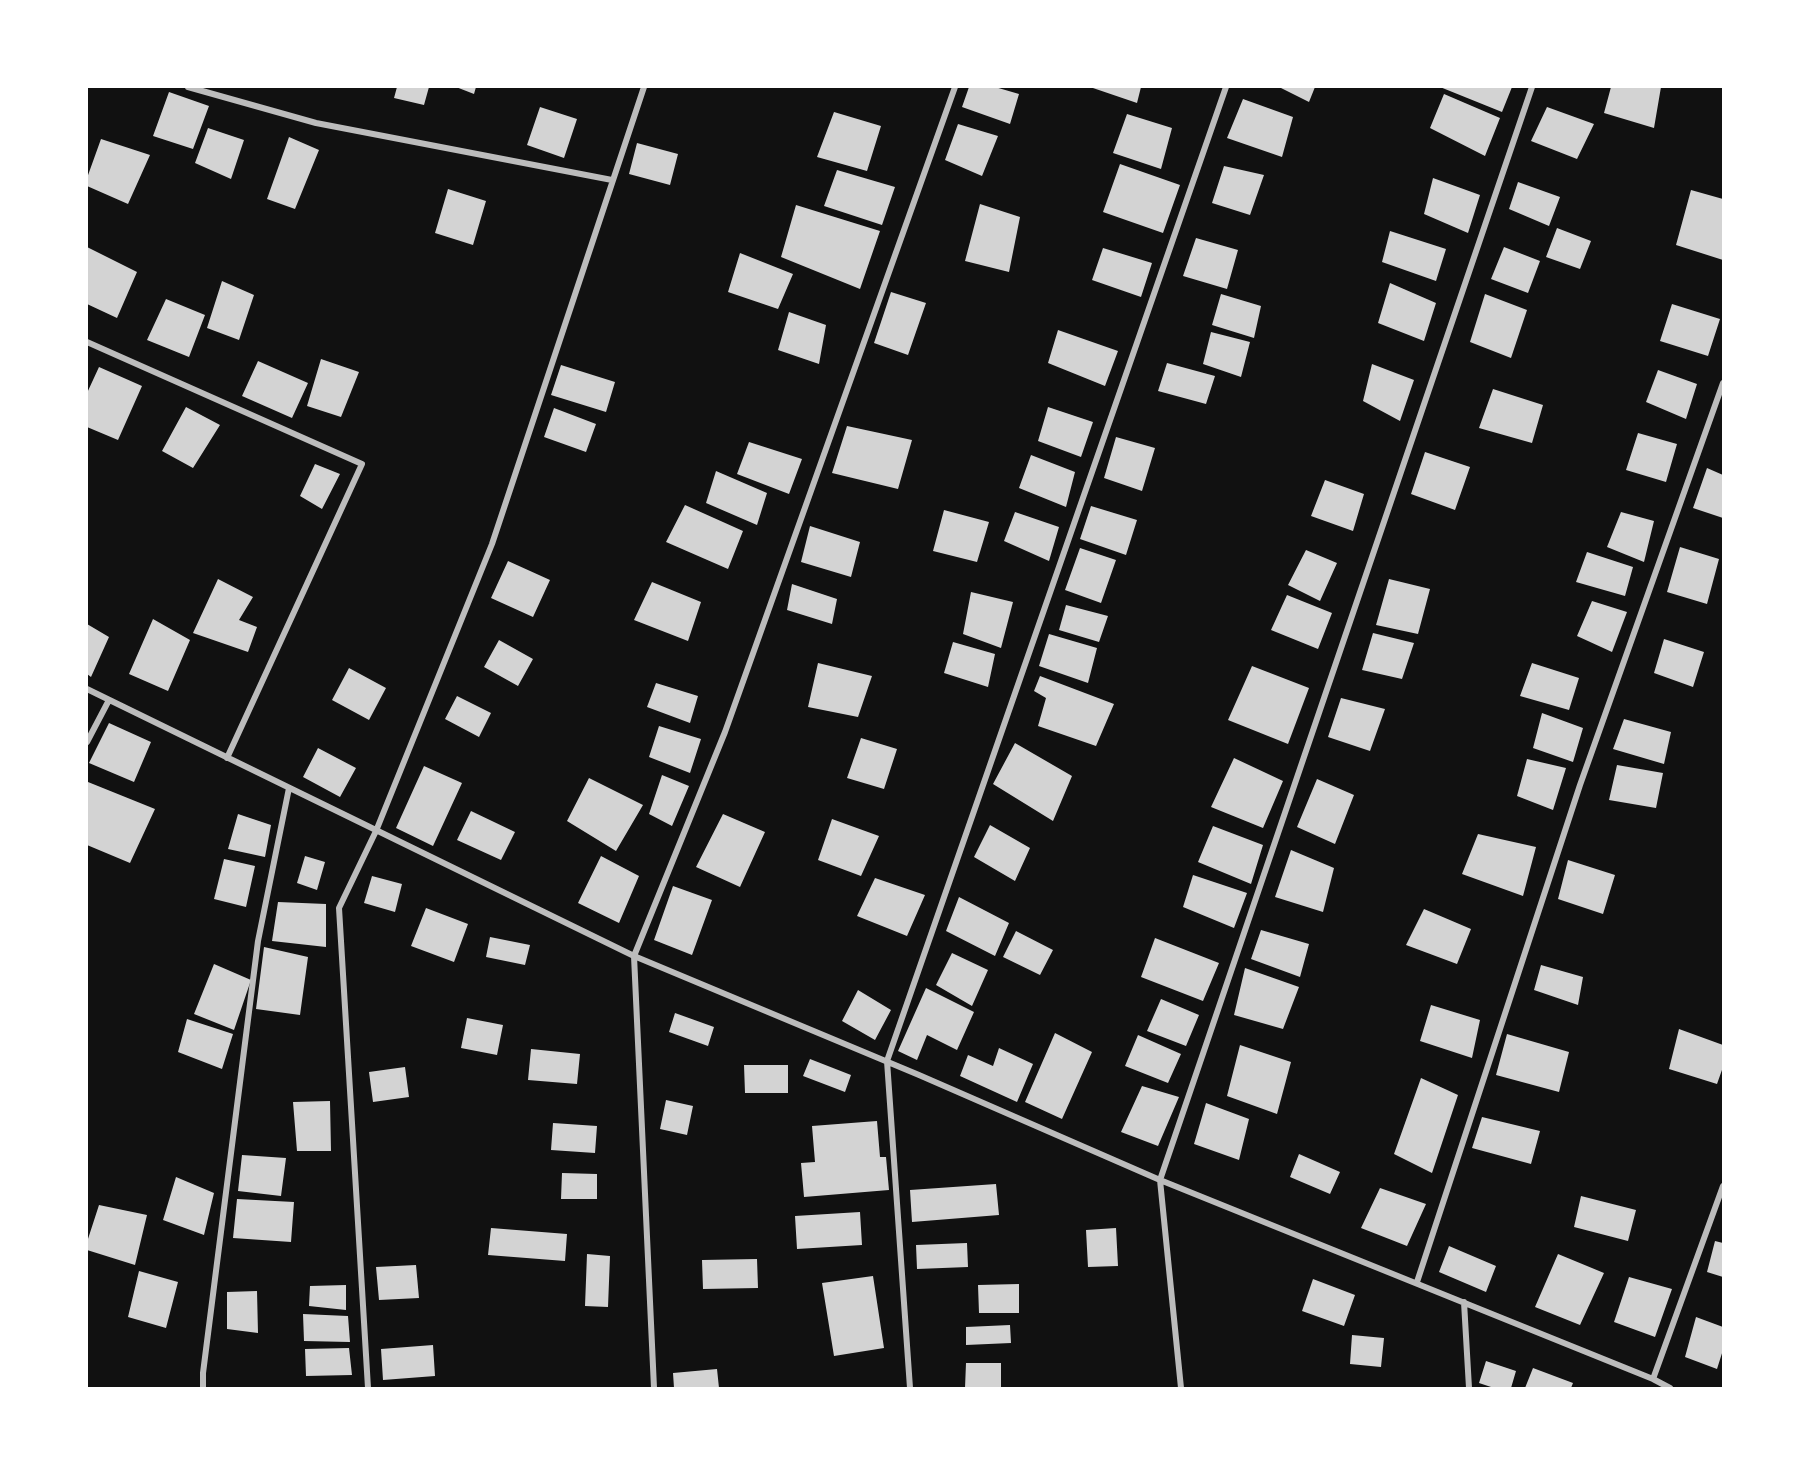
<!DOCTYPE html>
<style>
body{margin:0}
#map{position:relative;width:1810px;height:1475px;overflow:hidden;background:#111;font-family:Barlow,sans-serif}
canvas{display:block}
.frame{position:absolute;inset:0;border:88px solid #fff;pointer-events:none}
</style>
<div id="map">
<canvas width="1810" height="1475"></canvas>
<div class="frame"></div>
</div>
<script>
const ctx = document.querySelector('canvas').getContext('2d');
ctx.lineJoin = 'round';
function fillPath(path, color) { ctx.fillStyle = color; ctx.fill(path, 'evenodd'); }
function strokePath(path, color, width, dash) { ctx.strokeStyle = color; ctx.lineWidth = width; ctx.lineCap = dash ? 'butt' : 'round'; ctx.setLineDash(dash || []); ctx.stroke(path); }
const building = new Path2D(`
 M397,87H429L424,105L394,98Z
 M456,87H476L474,94Z
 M969,87H995L1019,94L1010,124L962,107Z
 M1090,87H1141L1137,103Z
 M1279,87H1315L1309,102Z
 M1440,87H1512L1502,112Z
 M1611,87H1661L1654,128L1604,113Z
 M169,92L209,106L193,149L153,136Z
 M1444,94L1500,118L1485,156L1430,128Z
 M1243,99L1293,117L1282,157L1227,138Z
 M540,107L577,119L564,158L527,145Z
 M1547,107L1594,124L1577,159L1531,141Z
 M834,112L881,126L867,171L817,157Z
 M1127,114L1172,128L1161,169L1113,153Z
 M958,124L998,136L982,176L945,160Z
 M208,128L244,140L231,179L195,163Z
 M289,137L319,150L295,209L267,199Z
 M101,139L150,155L128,204L87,186V178Z
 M637,143L678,154L670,185L629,174Z
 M1120,164L1180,185L1163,233L1103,212Z
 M1224,166L1264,175L1250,215L1212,203Z
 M837,170L895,187L882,225L824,206Z
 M1433,178L1480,195L1468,233L1424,214Z
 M1518,182L1560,197L1549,226L1509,209Z
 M448,189L486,201L473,245L435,233Z
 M1691,190L1723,199V260L1676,245Z
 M980,204L1020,217L1009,272L965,261Z
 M796,205L880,231L860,289L781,257Z
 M1557,228L1591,241L1580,269L1546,257Z
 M1390,231L1446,249L1436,281L1382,262Z
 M1196,238L1238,250L1227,289L1183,276Z
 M87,247L137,272L117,318L87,304Z
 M1504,247L1540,261L1528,293L1491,279Z
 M1103,248L1152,263L1141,297L1092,280Z
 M740,253L793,274L778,309L728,292Z
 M222,281L254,295L239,340L207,328Z
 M1390,283L1436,303L1424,341L1378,323Z
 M891,292L926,303L908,355L874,343Z
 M1221,294L1261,306L1254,338L1212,325Z
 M1485,294L1527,310L1511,358L1470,342Z
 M166,299L205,315L189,357L147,340Z
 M1672,304L1720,319L1708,356L1660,341Z
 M789,312L826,325L819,364L778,350Z
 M1058,330L1118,351L1105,386L1048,363Z
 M1211,332L1250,342L1241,377L1203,364Z
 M321,359L359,372L341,417L307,406Z
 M258,361L308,383L292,418L242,396Z
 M1167,363L1215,376L1206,404L1158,391Z
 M1372,364L1414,380L1400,421L1363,401Z
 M561,365L615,382L606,412L551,395Z
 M99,367L142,386L118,440L87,427V393Z
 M1658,370L1697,384L1686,419L1646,402Z
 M1493,389L1543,405L1532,443L1479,428Z
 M186,407L220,425L193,468L162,451Z
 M1048,407L1093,422L1081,457L1038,441Z
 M554,408L596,424L586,452L544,437Z
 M847,426L912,440L898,489L832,473Z
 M1638,433L1677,444L1666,482L1626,470Z
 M1116,437L1155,448L1142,491L1104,478Z
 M749,442L802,459L789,494L737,474Z
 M1425,452L1470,467L1455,510L1411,494Z
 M1031,455L1075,472L1066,507L1019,488Z
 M315,464L340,474L322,509L300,496Z
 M1707,468L1723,475V518L1693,508Z
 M716,471L767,493L757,525L706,503Z
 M1325,480L1364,494L1353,531L1311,516Z
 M685,505L743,531L728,569L666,542Z
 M1091,506L1137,520L1126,555L1080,539Z
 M944,510L989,522L977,562L933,551Z
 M1015,512L1059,527L1049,561L1004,541Z
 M1621,512L1654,521L1644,562L1607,547Z
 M810,526L860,542L851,577L801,562Z
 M1680,547L1719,559L1707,604L1667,592Z
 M1080,548L1116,560L1101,603L1065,590Z
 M1306,550L1337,563L1320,601L1288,585Z
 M1587,552L1633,567L1625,596L1576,582Z
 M508,561L550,580L533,617L491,598Z
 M218,579L253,597L239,620L257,627L248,652L193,633Z
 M1389,579L1430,589L1418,634L1376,625Z
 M652,582L701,602L688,641L634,620Z
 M792,584L837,599L832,624L787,610Z
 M971,592L1013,602L1001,648L963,634Z
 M1287,595L1332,613L1318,649L1271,630Z
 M1592,601L1627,612L1612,652L1577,636Z
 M1066,605L1108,616L1099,642L1059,630Z
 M153,619L190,640L168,691L129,674Z
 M87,624L109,637L91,677L87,674Z
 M1373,633L1414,643L1402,679L1362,670Z
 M1049,634L1097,648L1088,683L1039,666Z
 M1664,639L1704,652L1693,687L1654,673Z
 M499,640L533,659L518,686L484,667Z
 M953,642L995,654L988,687L944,673Z
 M818,663L872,676L858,717L808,707Z
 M1532,663L1579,678L1569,710L1520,696Z
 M1252,666L1309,688L1288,744L1228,720Z
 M349,668L386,688L369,720L332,700Z
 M1040,676L1114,704L1096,746L1038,726L1046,698L1034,691Z
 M656,683L698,696L690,723L647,707Z
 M457,696L491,713L479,737L445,719Z
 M1341,698L1385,709L1370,751L1328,737Z
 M1542,713L1583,728L1573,762L1533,748Z
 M1624,719L1671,732L1664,764L1613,749Z
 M109,723L151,742L134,782L89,763Z
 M659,726L701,739L690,773L649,757Z
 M861,738L897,749L884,789L847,778Z
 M1015,743L1072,776L1053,821L993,784Z
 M318,748L356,768L340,797L303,777Z
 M1234,758L1283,781L1263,828L1211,807Z
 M1527,759L1566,768L1553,810L1517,796Z
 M1617,765L1663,773L1656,808L1609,800Z
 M424,766L462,783L433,846L396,828Z
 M662,775L689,786L672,826L649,814Z
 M589,778L643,805L616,851L567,821Z
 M1317,779L1354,795L1335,844L1297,827Z
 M88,782L155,809L130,863L87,845Z
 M471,811L515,832L501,860L457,840Z
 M238,814L271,825L265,857L228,849Z
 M723,814L765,832L740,887L696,867Z
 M832,819L879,836L861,876L818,860Z
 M990,825L1030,848L1015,881L974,857Z
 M1213,826L1263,845L1251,884L1198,862Z
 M1478,834L1536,847L1523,896L1462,874Z
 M1291,850L1334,868L1323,912L1275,897Z
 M305,856L325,862L317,890L297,883Z
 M601,856L639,876L619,923L578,903Z
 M224,859L255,866L246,907L214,899Z
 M1568,860L1615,875L1603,914L1558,899Z
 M1193,875L1247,893L1234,928L1183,907Z
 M372,876L402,884L395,912L364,903Z
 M875,878L925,895L907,936L857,916Z
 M673,886L712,900L692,955L654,940Z
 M959,897L1009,923L995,956L946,931Z
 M278,902L326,904V947L272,941Z
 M426,908L468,924L454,962L411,946Z
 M1424,909L1471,929L1457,964L1406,945Z
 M1261,930L1309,944L1300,977L1251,959Z
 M1016,931L1053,950L1040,975L1003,957Z
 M490,937L530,945L525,965L486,957Z
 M1155,938L1219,963L1203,1001L1141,977Z
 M264,947L308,957L300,1015L256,1009Z
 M952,953L988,970L972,1006L936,985Z
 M214,964L251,980L234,1030L194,1014Z
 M1541,965L1583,977L1578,1005L1534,990Z
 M1245,968L1299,987L1283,1029L1234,1015Z
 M926,988L974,1012L957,1050L927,1035L917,1060L898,1051Z
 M858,990L891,1010L875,1040L842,1021Z
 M1161,999L1199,1015L1186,1046L1147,1031Z
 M1431,1005L1480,1020L1472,1058L1420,1041Z
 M675,1013L714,1027L708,1046L669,1032Z
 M467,1018L503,1025L497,1055L461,1048Z
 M187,1019L233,1034L222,1069L178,1052Z
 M1679,1029L1723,1045V1067L1717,1084L1669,1069Z
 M1055,1033L1092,1052L1062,1119L1025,1102Z
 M1507,1034L1569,1052L1559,1092L1496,1075Z
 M1138,1035L1181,1054L1168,1083L1125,1066Z
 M1240,1045L1291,1062L1277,1114L1227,1096Z
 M999,1048L1033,1064L1017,1102L960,1076L968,1055L993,1066Z
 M531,1049L580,1054L577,1084L528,1080Z
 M810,1059L851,1075L845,1092L803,1076Z
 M744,1065H788V1093H745Z
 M405,1067L409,1097L373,1102L369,1072Z
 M1421,1078L1458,1095L1432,1173L1394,1154Z
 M1142,1086L1179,1097L1158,1146L1121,1132Z
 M666,1100L693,1106L687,1135L660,1129Z
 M330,1101L331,1151H297L293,1102Z
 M1206,1103L1249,1119L1239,1160L1194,1144Z
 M1482,1117L1540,1131L1531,1164L1472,1148Z
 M877,1121L880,1157H886L889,1190L804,1197L801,1163L815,1162L812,1126Z
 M553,1123L597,1126L595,1153L551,1150Z
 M1299,1154L1340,1172L1330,1194L1290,1177Z
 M242,1155L286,1158L281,1196L238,1191Z
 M562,1173L597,1174V1199H561Z
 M176,1177L214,1193L204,1235L163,1220Z
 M996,1184L999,1215L912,1222L910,1190Z
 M1380,1188L1426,1204L1407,1246L1361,1228Z
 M1581,1196L1636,1210L1628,1241L1574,1227Z
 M237,1199L294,1202L291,1242L233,1238Z
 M99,1205L147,1215L135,1265L87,1250V1242Z
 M860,1212L862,1245L797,1249L795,1216Z
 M491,1228L567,1234L565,1261L488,1255Z
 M1116,1228L1118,1266L1088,1267L1086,1230Z
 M1715,1241L1723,1243V1277L1707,1272Z
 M967,1243L968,1267L917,1269L916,1245Z
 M1449,1246L1496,1266L1486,1292L1439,1272Z
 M587,1254L610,1256L608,1307L585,1306Z
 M1558,1254L1604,1273L1580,1325L1535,1307Z
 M757,1259L758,1288L703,1289L702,1260Z
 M416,1265L419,1298L379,1300L376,1267Z
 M139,1271L178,1282L166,1328L128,1317Z
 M873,1276L884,1348L834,1356L822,1283Z
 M1629,1277L1672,1289L1655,1337L1614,1322Z
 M1313,1279L1355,1295L1344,1326L1302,1311Z
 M1019,1284V1313H979L978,1285Z
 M346,1285V1310L309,1306L310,1286Z
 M257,1291L258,1333L227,1329V1292Z
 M303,1314L348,1316L350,1342L304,1341Z
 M1696,1317L1723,1327V1350L1717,1369L1685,1357Z
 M1010,1325L1011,1343L966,1345V1327Z
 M1352,1335L1384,1338L1381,1367L1350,1364Z
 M433,1345L435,1376L383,1380L381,1349Z
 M349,1348L352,1375L306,1376L305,1349Z
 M1486,1361L1516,1371L1511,1388H1494L1479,1383Z
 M966,1363H1001V1388H965Z
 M1533,1368L1573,1383L1571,1388H1525Z
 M717,1369L719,1388H674L673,1373Z`);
const minor = new Path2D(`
 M188,87L316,123L612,180
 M87,342L362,464L227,758
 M87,689L634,956L919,1075L1160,1180L1653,1379L1670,1388
 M87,742L109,700
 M1417,1282L1580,785L1723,383
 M1464,1302L1469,1388
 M1653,1379L1723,1186
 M203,1388V1373L258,941L289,788
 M368,1388L339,908L376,831L492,544L644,87
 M654,1388L634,956L725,732L955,87
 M910,1388L887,1061L1226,87
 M1181,1388L1160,1180L1532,87`);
fillPath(building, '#d3d3d3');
strokePath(minor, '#bcbcbc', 6);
</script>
